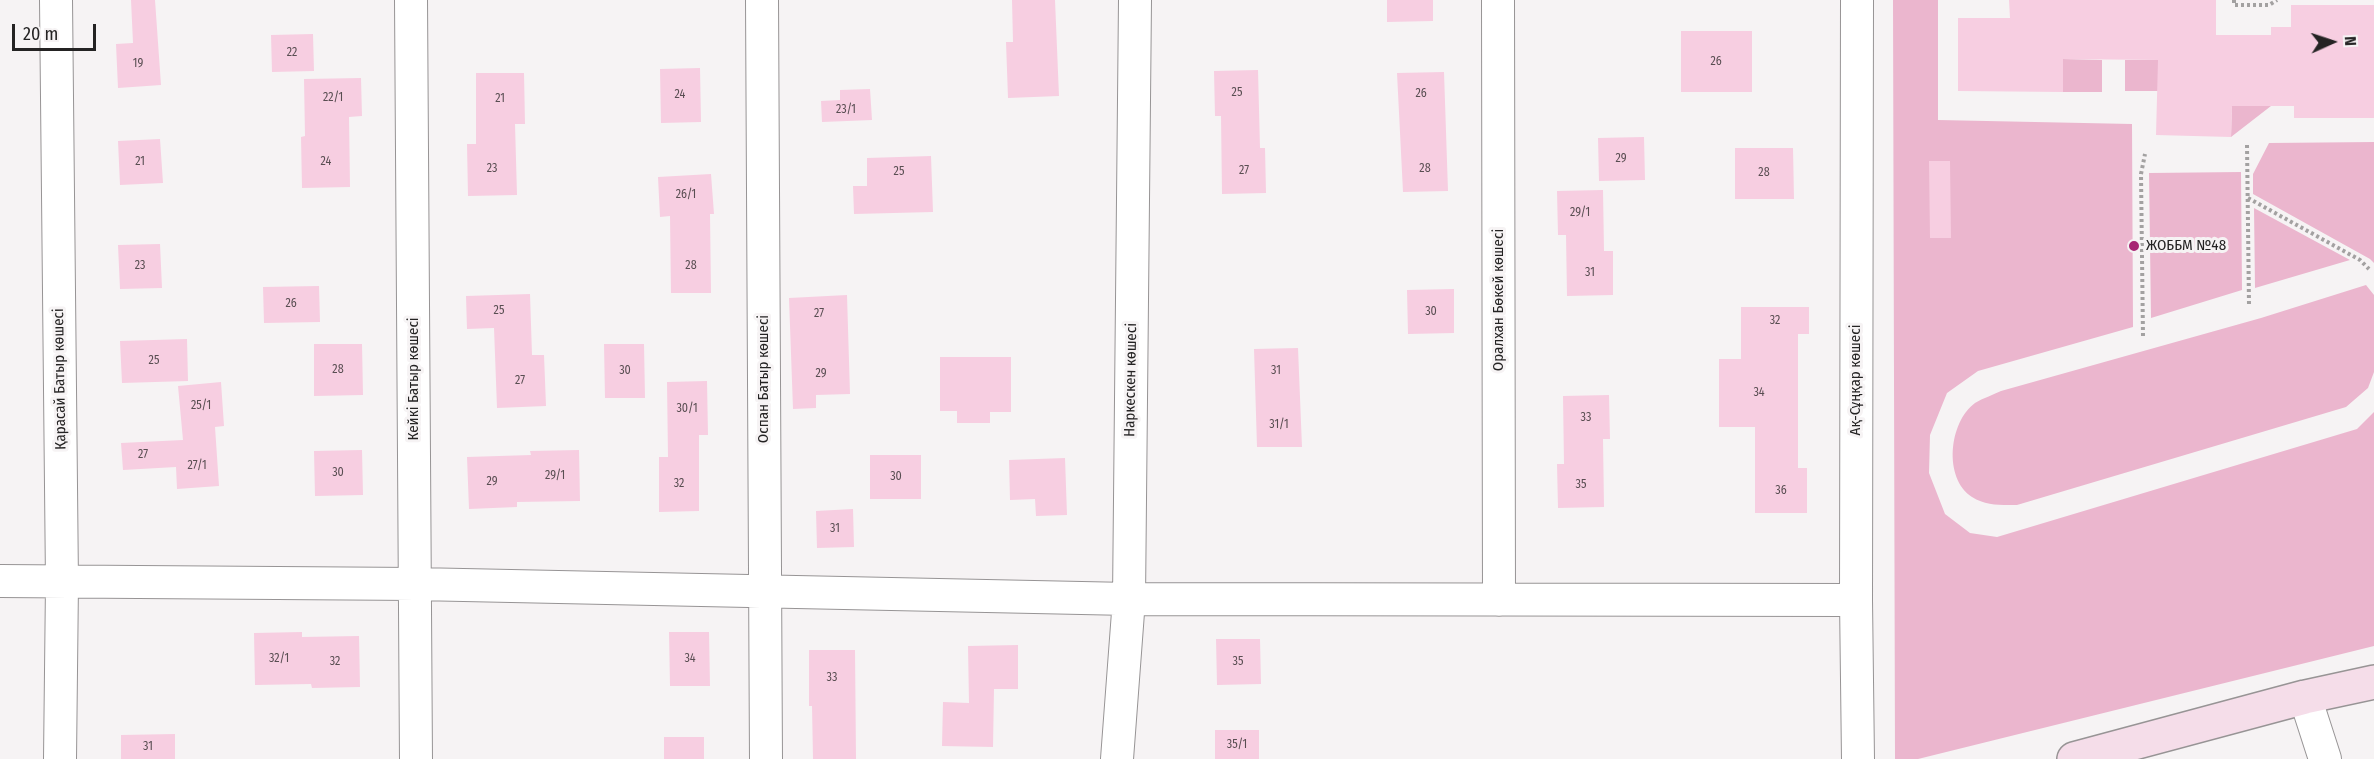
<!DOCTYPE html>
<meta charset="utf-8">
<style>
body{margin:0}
#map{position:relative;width:2374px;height:759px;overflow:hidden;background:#f6f3f4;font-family:"Fira Sans Condensed",sans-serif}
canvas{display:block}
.north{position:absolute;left:2302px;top:12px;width:60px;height:60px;-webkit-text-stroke:4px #f6f3f4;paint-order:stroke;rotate:87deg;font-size:16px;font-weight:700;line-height:24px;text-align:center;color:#242323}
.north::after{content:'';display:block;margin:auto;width:21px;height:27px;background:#242323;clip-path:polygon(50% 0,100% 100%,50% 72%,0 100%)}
.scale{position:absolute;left:12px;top:24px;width:84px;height:27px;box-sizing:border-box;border:3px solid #242323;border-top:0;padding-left:8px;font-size:18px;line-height:21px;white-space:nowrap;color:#242323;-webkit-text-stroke:4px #f6f3f4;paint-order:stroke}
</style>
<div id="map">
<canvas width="2374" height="759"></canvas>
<div class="north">N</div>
<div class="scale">20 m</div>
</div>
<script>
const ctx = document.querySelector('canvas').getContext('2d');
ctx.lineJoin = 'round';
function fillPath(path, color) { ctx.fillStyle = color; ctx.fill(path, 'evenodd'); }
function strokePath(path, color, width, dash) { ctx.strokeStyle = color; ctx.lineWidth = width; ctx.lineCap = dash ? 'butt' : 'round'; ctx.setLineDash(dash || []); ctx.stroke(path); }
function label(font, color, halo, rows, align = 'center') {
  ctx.font = font + ' "Fira Sans Condensed",sans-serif'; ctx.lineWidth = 6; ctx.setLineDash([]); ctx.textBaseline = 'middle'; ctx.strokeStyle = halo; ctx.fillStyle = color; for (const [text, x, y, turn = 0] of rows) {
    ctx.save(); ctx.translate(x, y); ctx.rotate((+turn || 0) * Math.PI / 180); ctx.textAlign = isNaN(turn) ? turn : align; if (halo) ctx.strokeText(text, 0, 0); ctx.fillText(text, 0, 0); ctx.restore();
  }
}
const green = new Path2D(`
 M1893,0H1938V120L2132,124L2133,327L1978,371L1947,393L1930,435L1929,473L1945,514L1970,533L1997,537L2357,429L2374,412V646L1918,759H1895Z
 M2063,59L2102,60V92H2063Z
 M2125,60H2158V91H2125Z
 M2233,60H2271V106L2231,137Z
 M2374,142V263L2370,259L2253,194V174L2269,143Z
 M2241,172L2242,290L2151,318L2149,173Z
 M2254,208L2350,260L2255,288Z
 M2366,285L2374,295V372L2368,388L2346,407L2017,505C2001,505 1986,506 1972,497C1943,478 1949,422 1975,403C1983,398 1993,395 2001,391L2261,318Z`);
const building = new Path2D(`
 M131,0H155L161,85L118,88L116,44L133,43Z
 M1012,0H1055L1059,96L1008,98L1006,42H1013Z
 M1387,0H1433V21L1387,22Z
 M2009,0H2216V35H2271V27H2291V5H2374V118H2294V106H2232L2231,137L2156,135L2158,60L2063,59V92L1958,91V18H2010Z
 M1681,31H1752V92H1681Z
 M313,34L314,71L272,72L271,35Z
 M700,68L701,122L661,123L660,69Z
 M1258,70L1260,148H1265L1266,193L1222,194L1221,116H1215L1214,71Z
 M1444,72L1448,191L1403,192L1397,73Z
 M476,73H524L525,124H515L517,195L468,196L467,144H476Z
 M361,78L362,116L349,117L350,187L302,188L301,137L305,136L304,79Z
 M870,89L872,120L822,122L821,101L840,100V90Z
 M1644,137L1645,180L1599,181L1598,138Z
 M160,139L163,183L120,185L118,141Z
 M1735,148H1793L1794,199H1735Z
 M931,156L933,212L854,214L853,186H867V158Z
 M1929,161H1950L1951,238H1930Z
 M711,174L714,214H710L711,293H671L670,216L660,217L658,177Z
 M1603,190L1604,251H1613V295L1567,296L1566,235H1558L1557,191Z
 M160,244L162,288L120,289L118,245Z
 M319,286L320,322L264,323L263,287Z
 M1454,289V333L1408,334L1407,290Z
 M530,294L532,355H544L546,406L497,408L494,328L467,329L466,296Z
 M847,295L850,394L816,395V408L793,409L789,298Z
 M1741,307H1809V334H1798V468H1807V513H1755V427H1719V359H1741Z
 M187,339L188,381L122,383L120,341Z
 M314,344H362L363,395L314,396Z
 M604,344H644L645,398H605Z
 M1298,348L1302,447H1257L1254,349Z
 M940,357H1011V412H990V423H957V411H940Z
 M707,381L708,435H699V511L659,512V457H668L667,382Z
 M221,382L224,426L215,427L219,486L177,489L176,467L123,470L121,443L183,440L178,386Z
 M1609,395L1610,439H1603L1604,507L1558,508L1557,464H1564L1563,396Z
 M362,450L363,495L315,496L314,451Z
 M579,450L580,501L517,502V507L469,509L467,457L531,455L530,451Z
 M870,455H921V499H870Z
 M1065,458L1067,515L1036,516L1035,499L1010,500L1009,460Z
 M853,509L854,547L817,548L816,511Z
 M302,632V637L359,636L360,687L312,688L311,684L255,685L254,633Z
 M669,632H709L710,686H670Z
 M1216,639H1260L1261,684L1217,685Z
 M1018,645V689H994L993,747L942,746L943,702L969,703L968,646Z
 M809,650H855L856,759H813L812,706H809Z
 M1215,730H1259V759H1215Z
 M175,734V759H121V735Z
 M664,737H704V759H664Z`);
const path = new Path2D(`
 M2234,0V5H2269L2277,0
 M2247,145L2249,305
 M2248,198L2360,260L2369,269
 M2143,336L2141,174L2145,154`);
const minor = new Path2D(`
 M56,0L62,583L60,759
 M411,0L416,759
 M762,0L766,759
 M1498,0L1499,600
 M1857,0L1856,600L1858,759
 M0,581L416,584L1129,599L1856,600
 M2305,697L2325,759
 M1117,759L1129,599L1135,0`);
const secondary = new Path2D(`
 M2074,759L2305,697L2374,682`);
const markers = [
 [2134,246,6,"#a72573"]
];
const numberNames = [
 ["22",292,53],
 ["26",1716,62],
 ["19",138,64],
 ["25",1237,93],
 ["26",1421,94],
 ["24",680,95],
 ["22/1",333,98],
 ["21",500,99],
 ["23/1",846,110],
 ["29",1621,159],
 ["21",140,162],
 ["24",326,162],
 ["23",492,169],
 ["28",1425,169],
 ["27",1244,171],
 ["25",899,172],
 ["28",1764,173],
 ["26/1",686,195],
 ["29/1",1580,213],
 ["23",140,266],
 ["28",691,266],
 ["31",1590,273],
 ["26",291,304],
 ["25",499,311],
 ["30",1431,312],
 ["27",819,314],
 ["32",1775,321],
 ["25",154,361],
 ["28",338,370],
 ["30",625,371],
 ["31",1276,371],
 ["29",821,374],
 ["27",520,381],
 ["34",1759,393],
 ["25/1",201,406],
 ["30/1",687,409],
 ["33",1586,418],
 ["31/1",1279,425],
 ["27",143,455],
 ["27/1",197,466],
 ["30",338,473],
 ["29/1",555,476],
 ["30",896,477],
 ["29",492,482],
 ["32",679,484],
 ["35",1581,485],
 ["36",1781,491],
 ["31",835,529],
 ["32/1",279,659],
 ["34",690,659],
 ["32",335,662],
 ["35",1238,662],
 ["33",832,678],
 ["35/1",1237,745],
 ["31",148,747]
];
const poiNames = [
 ["ЖОББМ №48",2146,246]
];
const streetNames = [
 ["Оралхан Бөкей көшесі",1499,300,-90],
 ["Қарасай Батыр көшесі",60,379,-91],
 ["Кейкі Батыр көшесі",414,379,-90],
 ["Оспан Батыр көшесі",764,379,-90],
 ["Наркескен көшесі",1131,380,-89],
 ["Ақ-Сұңқар көшесі",1856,380,-90]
];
fillPath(green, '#ebb6ce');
fillPath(building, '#f7cee1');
strokePath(minor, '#979495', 34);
strokePath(secondary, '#979495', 36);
strokePath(path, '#a3a1a1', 4, [3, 3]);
strokePath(minor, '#fff', 32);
strokePath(secondary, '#f5dde9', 33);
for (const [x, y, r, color] of markers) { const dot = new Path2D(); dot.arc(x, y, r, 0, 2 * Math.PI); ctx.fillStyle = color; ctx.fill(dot); strokePath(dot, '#f6f3f4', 2); }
label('12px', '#594e52', null, numberNames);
label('15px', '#242323', '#f6f3f4', poiNames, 'left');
label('15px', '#242323', '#f6f3f4', streetNames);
</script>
